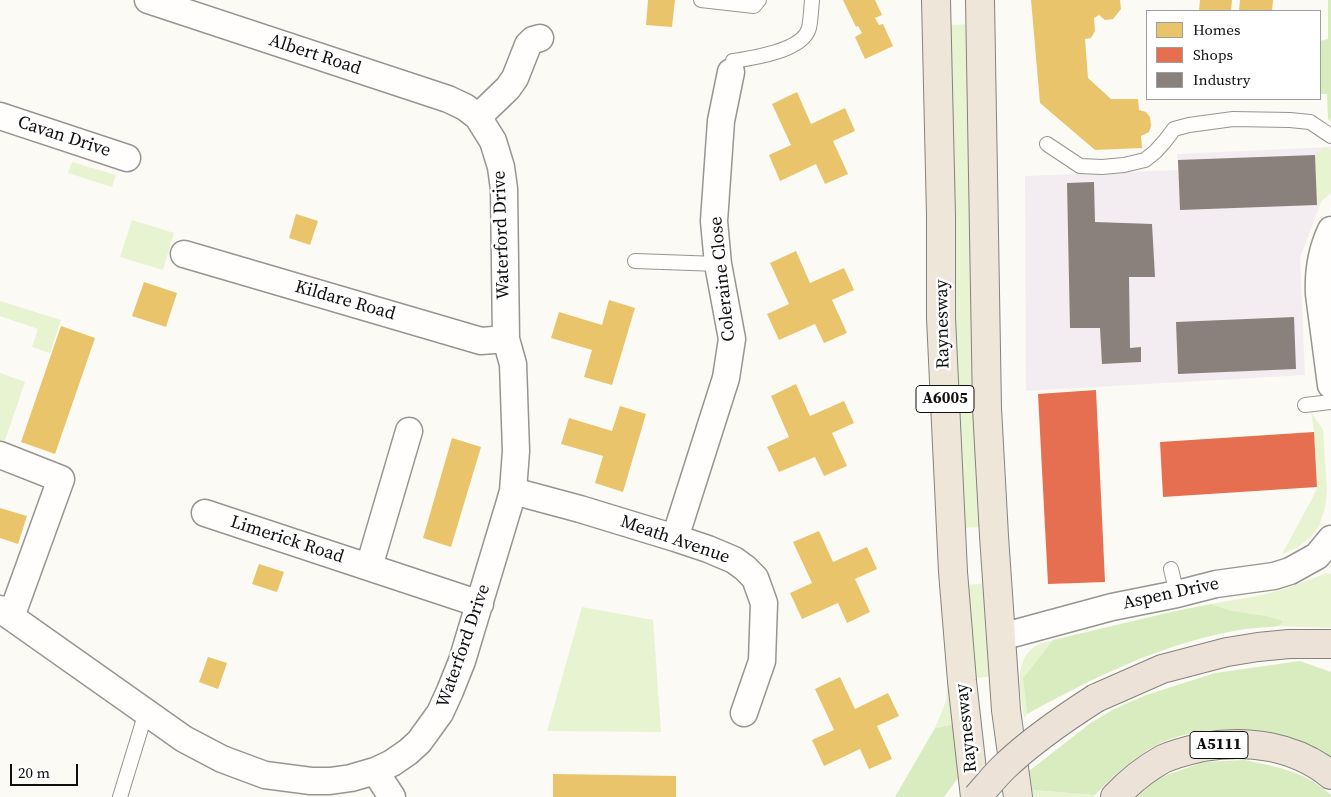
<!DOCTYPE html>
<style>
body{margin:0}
#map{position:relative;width:1331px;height:797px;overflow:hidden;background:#fcfaf4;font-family:"Source Serif 4",serif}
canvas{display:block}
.legend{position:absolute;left:1146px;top:10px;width:175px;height:90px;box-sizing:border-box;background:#fff;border:1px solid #9f9f9f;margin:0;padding:6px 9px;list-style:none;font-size:15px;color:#0f0f0f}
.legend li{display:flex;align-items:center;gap:10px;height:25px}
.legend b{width:25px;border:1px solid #9f9f9f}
.scale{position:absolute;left:10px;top:764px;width:68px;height:22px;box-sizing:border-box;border:2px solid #0f0f0f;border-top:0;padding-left:6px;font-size:15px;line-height:18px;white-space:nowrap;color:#0f0f0f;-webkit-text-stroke:4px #fff;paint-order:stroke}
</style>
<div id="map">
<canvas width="1331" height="797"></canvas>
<ul class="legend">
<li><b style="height:14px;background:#e9c46a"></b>Homes</li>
<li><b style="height:14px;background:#e76f51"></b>Shops</li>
<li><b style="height:14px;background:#8a817c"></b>Industry</li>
</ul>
<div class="scale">20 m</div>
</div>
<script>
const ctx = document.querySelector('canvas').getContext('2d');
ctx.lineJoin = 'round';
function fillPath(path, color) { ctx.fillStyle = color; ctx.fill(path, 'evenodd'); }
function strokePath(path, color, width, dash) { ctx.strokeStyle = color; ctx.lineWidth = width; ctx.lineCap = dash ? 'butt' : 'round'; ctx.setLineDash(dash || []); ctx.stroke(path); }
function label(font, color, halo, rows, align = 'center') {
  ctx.font = font + ' "Source Serif 4",serif'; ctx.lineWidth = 5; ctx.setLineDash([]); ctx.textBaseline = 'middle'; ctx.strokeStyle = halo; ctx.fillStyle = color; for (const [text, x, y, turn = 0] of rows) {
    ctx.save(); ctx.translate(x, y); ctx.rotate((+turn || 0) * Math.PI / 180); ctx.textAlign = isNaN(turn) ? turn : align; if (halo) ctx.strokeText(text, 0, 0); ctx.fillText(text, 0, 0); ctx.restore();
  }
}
const industrial = new Path2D(`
 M1331,147L1323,197L1300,258L1305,375L1026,391L1025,176L1178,170L1177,154Z`);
const green = new Path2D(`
 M971,24L981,527L962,528L954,297L951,25Z
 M1325,147L1331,150V193L1317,205L1315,155Z
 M72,162L116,175L112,187L68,173Z
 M132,220L174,233L163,270L120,257Z
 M0,301L61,320L50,353L32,347L38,329L0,316Z
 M0,373L25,382L2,449L0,448Z
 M1311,412L1323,430L1327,491L1325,508L1319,526L1311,537L1298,547L1282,554L1313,497L1317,487L1314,432Z
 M1327,573L1331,574V628L1278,626L1284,621L1267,616L1233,611L1211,604L1262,595L1288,588Z
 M988,583L995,676L976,678L966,585Z
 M582,607L653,620L661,732L547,731Z
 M1053,640L1023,678L1027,714L1024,718C1021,694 1012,664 1034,647C1039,643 1047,642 1053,640Z
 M950,659L955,724L935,728L946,701Z
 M1032,790L1095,795L1094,797H1033Z`);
const forest = new Path2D(`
 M1328,0H1331V121L1328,119L1327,94H1320V41L1328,39Z
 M1211,604L1233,611L1267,616L1284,621L1278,626C1262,628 1245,628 1229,632C1157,646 1091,679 1027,714L1023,678L1053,640L1171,612Z
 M1300,661L1331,672V758C1317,751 1302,741 1286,736C1248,724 1186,727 1151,748C1130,761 1112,778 1095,795L1032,790L1029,771L1092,722L1114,709L1146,695L1215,673Z
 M955,724L958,778L944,797H895L935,728Z
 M1244,760C1278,767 1305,771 1331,795V797H1134L1143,788L1161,777L1181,770L1204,762Z`);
const homes = new Path2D(`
 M648,0H675L672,27L646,25Z
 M843,0H875L882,15L875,18L879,25L883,24L893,46L865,59L855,37L862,33L858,26L856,27Z
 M1031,0H1120L1121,9L1113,19L1105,20L1099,15L1094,18L1095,31L1091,38L1085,39L1088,78L1111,99H1138L1139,110L1146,112L1150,117L1151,126L1149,132L1141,136L1142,148L1095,150L1040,103Z
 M1200,0H1232L1231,11H1199Z
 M1240,0H1273L1272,11H1239Z
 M797,92L811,124L845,108L855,131L833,141L848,174L825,184L816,164L780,181L769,155L791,145L772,104Z
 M296,214L318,221L310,245L289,238Z
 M796,251L810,283L844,268L854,290L832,300L847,333L824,343L815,324L779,340L767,314L789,304L770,263Z
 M144,282L177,293L166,327L132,316Z
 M609,300L635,308L612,385L584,377L592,350L551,338L559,312L602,325Z
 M61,326L95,338L55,454L21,442Z
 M796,384L810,416L844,401L854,423L832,433L847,466L824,476L815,457L779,472L767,447L789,437L771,396Z
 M620,406L646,414L623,492L595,483L603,456L561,444L569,418L612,431Z
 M452,438L481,447L451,547L423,538Z
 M0,508L27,516L18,544L0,538Z
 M819,531L833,562L867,547L877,569L855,579L870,612L847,623L838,603L802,619L790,593L812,583L793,542Z
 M259,564L284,572L277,592L252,584Z
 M208,657L227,663L218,689L199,682Z
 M840,677L855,709L888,693L899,716L877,726L892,759L869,769L860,749L824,766L812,740L834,730L815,689Z
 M553,774L676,776V797H553Z`);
const shops = new Path2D(`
 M1096,390L1105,582L1048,584L1038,394Z
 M1314,432L1317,487L1163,497L1160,442Z`);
const industry = new Path2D(`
 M1315,155L1317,205L1180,210L1178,160Z
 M1094,182L1095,222L1152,224L1155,277H1129L1130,348L1141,347V362L1102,364L1100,328H1070L1067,183Z
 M1294,317L1296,369L1178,374L1176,322Z`);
const service = new Path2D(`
 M701,0L754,6L759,0
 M731,72L733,61C753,58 803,51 809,28C811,19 811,9 812,0
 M1047,144L1080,166L1102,167L1124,165L1145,160L1155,152L1165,141L1174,129L1189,125L1233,119L1290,120L1310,122L1331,136
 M635,261L718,264
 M1305,405L1331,402
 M1171,569L1177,594
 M120,797L146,712`);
const minor = new Path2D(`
 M0,116L127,158
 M478,117L508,88L515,78L528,45L533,40L540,38
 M1331,230C1322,249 1318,273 1319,294L1331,385
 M184,254L481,341L506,339
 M0,455L61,479L11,617
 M513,491L580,509L675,538L708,549L734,560L745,568L755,578L764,603L762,661L744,713
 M205,513L480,604
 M675,538L726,378L732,339L718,264L714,221L721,121L731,72
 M369,567L409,431
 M0,609L184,739L222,759L265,775L311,781H330L351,778L375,771L392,763L408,752L419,742L440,713L450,691L462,661L509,505L513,491L516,451L513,364L506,339L504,189L501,167L493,141L478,117L465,107L448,99L148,0
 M1001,637L1112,607L1177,594L1216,584L1274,576L1290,571L1317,556L1331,539
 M375,771L392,797`);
const primary = new Path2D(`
 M936,0L941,216V318L953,572L962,681L975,797
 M980,0L987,408L994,536L1006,710L1018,797`);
const trunk = new Path2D(`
 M1096,698L1162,669L1227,652L1258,647L1289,644H1331
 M1115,797C1129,782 1145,769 1163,759C1176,753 1190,750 1203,747C1248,739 1295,746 1331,775`);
const trunkBridge = new Path2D(`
 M977,797C986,787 994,777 1003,768C1031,741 1063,719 1096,698`);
const shields = [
 [945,399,58],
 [1219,745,58]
];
const shieldNames = [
 ["A6005",945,399],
 ["A5111",1219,745]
];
const streetNames = [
 ["Albert Road",315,55,18],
 ["Cavan Drive",64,137,18],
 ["Waterford Drive",502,235,-92],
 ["Coleraine Close",723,279,-96],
 ["Kildare Road",345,301,16],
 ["Raynesway",943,324,-91],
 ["Limerick Road",287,540,18],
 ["Meath Avenue",675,540,19],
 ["Aspen Drive",1171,594,-12],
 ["Waterford Drive",464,646,-71],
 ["Raynesway",967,728,-96]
];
fillPath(industrial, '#f3edf1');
fillPath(green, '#e8f3d1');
fillPath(forest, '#d9ecbf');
fillPath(homes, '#e9c46a');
fillPath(shops, '#e76f51');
fillPath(industry, '#8a817c');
strokePath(service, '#969592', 16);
strokePath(minor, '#969592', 29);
strokePath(primary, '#83827f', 30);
strokePath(trunk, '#83827f', 30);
strokePath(service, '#fffefd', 14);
strokePath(minor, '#fffefd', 26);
strokePath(primary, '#eee6d9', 28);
strokePath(trunk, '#ece2d7', 28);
strokePath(trunkBridge, '#83827f', 30, []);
strokePath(trunkBridge, '#ece2d7', 28);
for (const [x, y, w] of shields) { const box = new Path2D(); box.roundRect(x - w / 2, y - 13.5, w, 27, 4); ctx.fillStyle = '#fff'; ctx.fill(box); strokePath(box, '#0f0f0f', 1); }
label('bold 16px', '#0f0f0f', null, shieldNames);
label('18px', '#0f0f0f', '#fff', streetNames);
</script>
